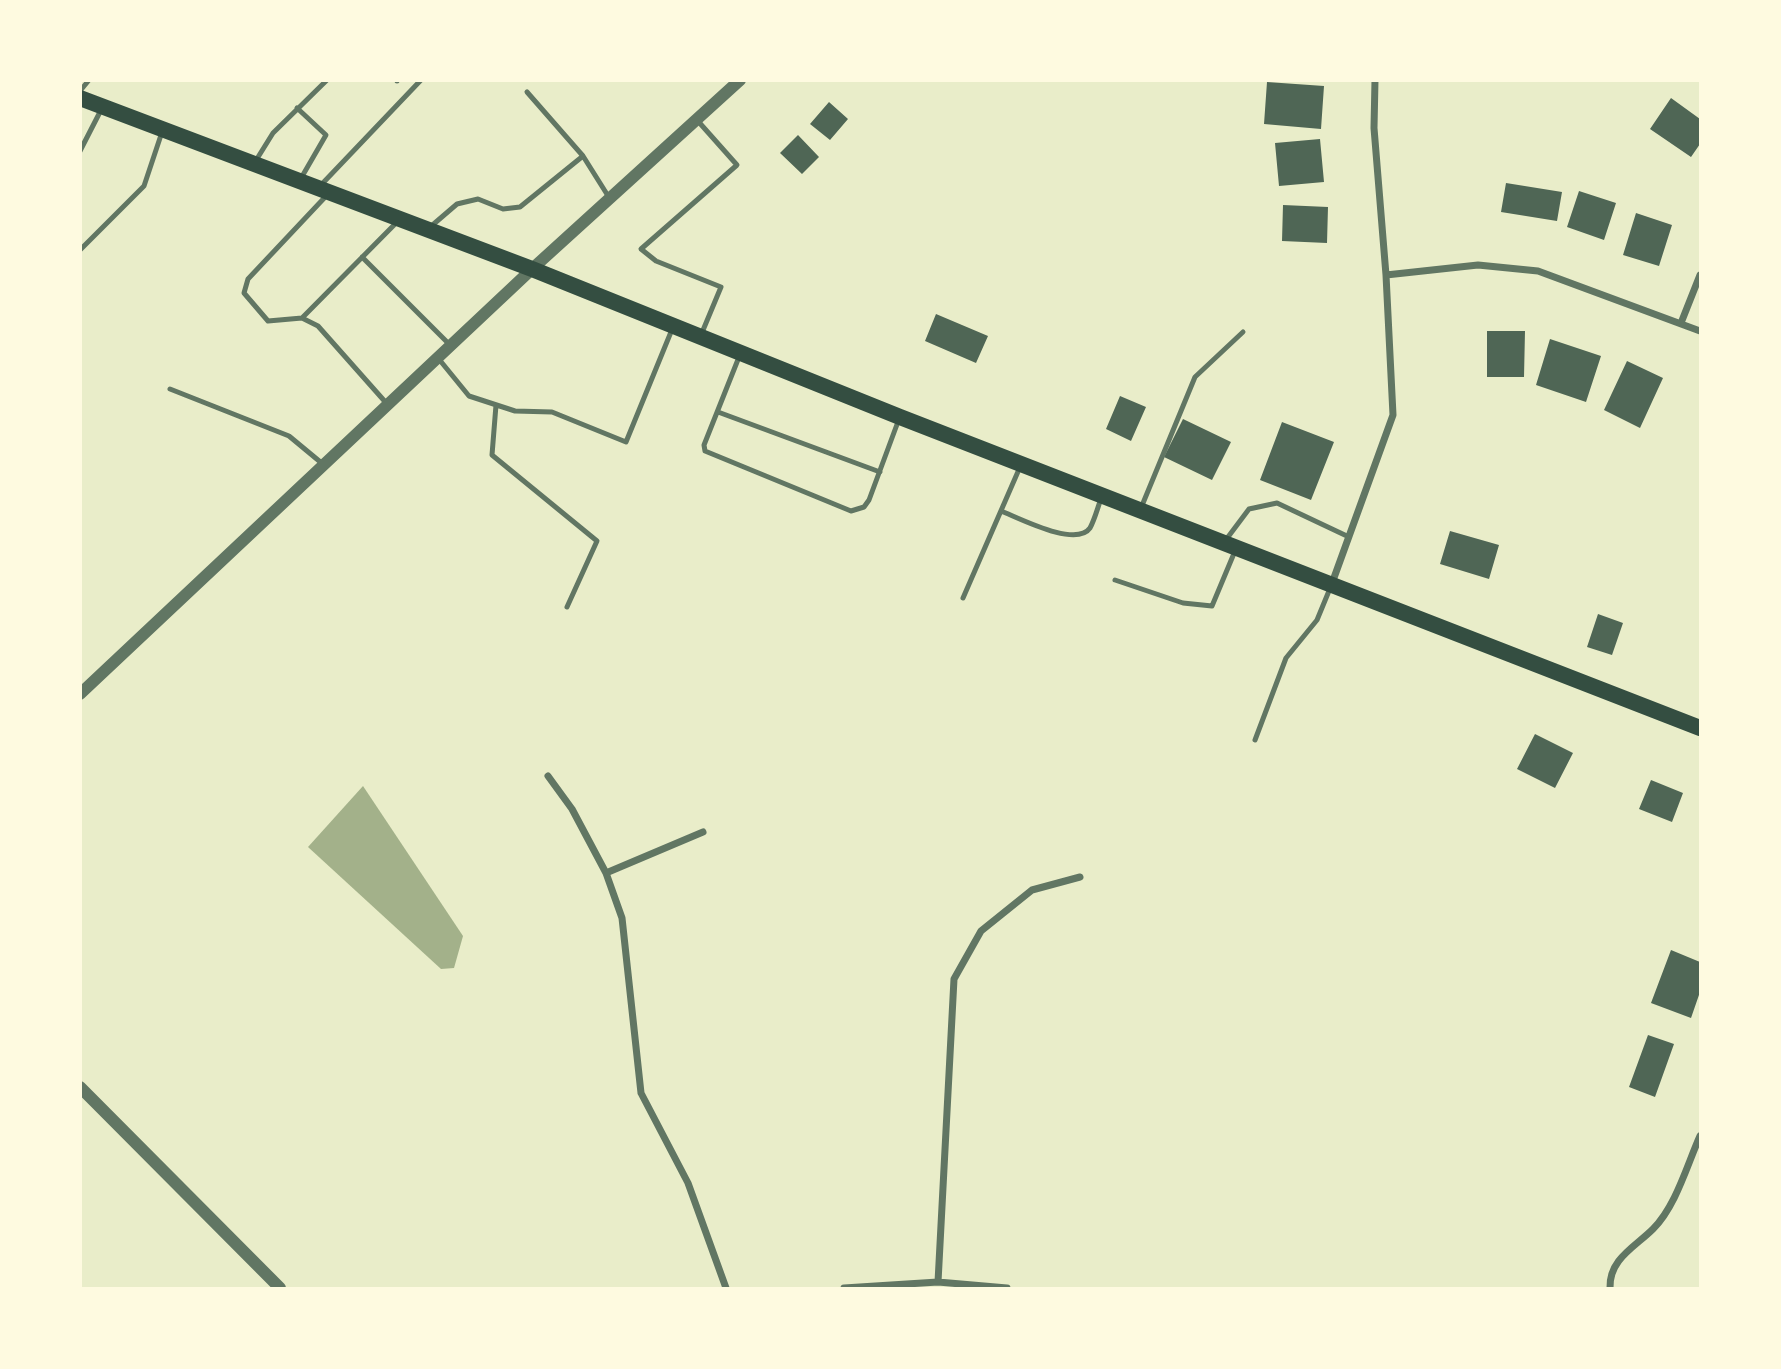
<!DOCTYPE html>
<style>
body{margin:0}
#map{position:relative;width:1781px;height:1369px;overflow:hidden;background:#e9edc9;font-family:"Archivo Narrow",sans-serif}
canvas{display:block}
.frame{position:absolute;inset:0;border:82px solid #fefae0;pointer-events:none}
</style>
<div id="map">
<canvas width="1781" height="1369"></canvas>
<div class="frame"></div>
</div>
<script>
const ctx = document.querySelector('canvas').getContext('2d');
ctx.lineJoin = 'round';
function fillPath(path, color) { ctx.fillStyle = color; ctx.fill(path, 'evenodd'); }
function strokePath(path, color, width, dash) { ctx.strokeStyle = color; ctx.lineWidth = width; ctx.lineCap = dash ? 'butt' : 'round'; ctx.setLineDash(dash || []); ctx.stroke(path); }
const water = new Path2D(`
 M363,786L463,936L454,968L441,969L308,847Z`);
const building = new Path2D(`
 M1267,82L1324,86L1321,129L1264,124Z
 M1671,98L1700,119V144L1691,157L1650,129Z
 M829,102L848,119L830,140L810,124Z
 M798,135L819,157L802,174L780,153Z
 M1320,139L1324,182L1279,186L1275,143Z
 M1506,183L1562,192L1557,221L1501,212Z
 M1579,191L1616,203L1604,240L1567,227Z
 M1283,205L1328,207L1327,243L1282,241Z
 M1636,213L1672,225L1659,266L1623,255Z
 M936,314L988,336L976,363L925,341Z
 M1487,331H1525L1524,377H1487Z
 M1550,339L1601,356L1586,402L1536,385Z
 M1627,361L1663,378L1640,428L1604,410Z
 M1120,396L1146,407L1131,441L1106,429Z
 M1183,419L1231,442L1212,480L1164,457Z
 M1282,422L1334,442L1311,500L1260,480Z
 M1450,531L1499,545L1489,579L1440,564Z
 M1598,614L1623,623L1612,655L1587,647Z
 M1535,734L1573,753L1555,788L1517,769Z
 M1651,780L1683,793L1672,822L1639,809Z
 M1671,950L1700,962V992L1691,1018L1651,1003Z
 M1648,1035L1674,1044L1655,1097L1629,1087Z`);
const service = new Path2D(`
 M397,80V81
 M80,91L89,80
 M527,92L583,156L610,199
 M297,108L326,135L300,180
 M697,120L737,165L641,249L656,261L721,287L701,335
 M80,151L101,110
 M255,162L273,133L327,80
 M321,185L421,80
 M328,194L248,279L244,293L268,321L302,318L318,326L388,405
 M429,228L457,204L478,199L503,209L520,207L583,156
 M80,250L144,186L162,132
 M362,257L451,346
 M302,318L398,221
 M739,357L704,445L705,451L851,511L864,507L869,500L899,419
 M438,358L469,396L515,411L552,412L626,442L673,327
 M170,389L289,436L324,465
 M496,405L492,455L597,541L567,607
 M718,412L880,472
 M1141,508L1195,377L1243,332
 M1001,511C1019,518 1076,548 1090,528C1095,519 1098,506 1102,496
 M1225,541L1249,509L1277,503L1349,537
 M1115,580L1183,603L1212,606L1235,551
 M963,598L1020,467
 M1255,740L1286,658L1317,620L1331,586`);
const minor = new Path2D(`
 M1386,275L1478,265L1538,271L1700,331
 M1681,323L1700,275
 M1331,586L1393,415L1386,275L1374,128L1375,80
 M548,776L572,809L606,873L622,918L641,1093L688,1183L726,1288
 M606,873L703,832
 M938,1282L954,979L981,931L1032,890L1080,877
 M844,1288L938,1282L1007,1288
 M1610,1288C1609,1259 1635,1247 1653,1229C1676,1206 1687,1165 1700,1136`);
const tertiary = new Path2D(`
 M80,694L532,269L740,80
 M80,1087L280,1288`);
const primary = new Path2D(`
 M80,98L532,269L900,417L1700,728`);
fillPath(water, '#a3b18a');
fillPath(building, '#4f6655');
strokePath(service, '#617663', 5);
strokePath(minor, '#617663', 7);
strokePath(tertiary, '#617663', 12);
strokePath(primary, '#344e41', 16);
</script>
